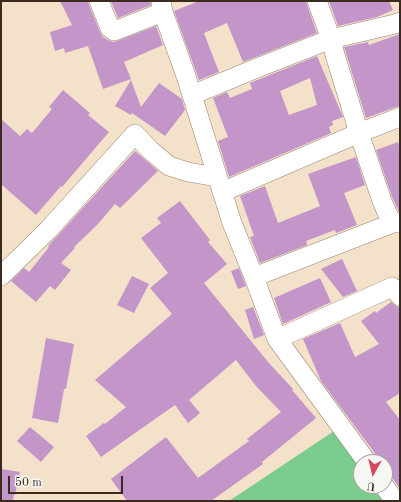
<!DOCTYPE html>
<style>
body{margin:0}
#map{position:relative;width:401px;height:502px;overflow:hidden;background:#f4e1c9;font-family:"Old Standard TT",serif}
canvas{display:block}
.frame{position:absolute;inset:0;border:2px solid #3b2a1e;pointer-events:none}
.north{position:absolute;left:353px;top:454px;width:40px;height:40px;box-sizing:border-box;background:#f6f6f2;border:1px solid #aba49d;border-radius:50%;rotate:188deg;font-size:11px;font-weight:700;line-height:16px;text-align:center;color:#3b2a1e}
.north::after{content:'';display:block;margin:auto;width:14px;height:18px;background:#d1495b;clip-path:polygon(50% 0,100% 100%,50% 72%,0 100%)}
.scale{position:absolute;left:8px;top:476px;width:115px;height:18px;box-sizing:border-box;border:2px solid #3b2a1e;border-top:0;padding-left:5px;font-size:12px;line-height:14px;white-space:nowrap;color:#3b2a1e;-webkit-text-stroke:3px #f6f6f2;paint-order:stroke}
</style>
<div id="map">
<canvas width="401" height="502"></canvas>
<div class="frame"></div>
<div class="north">U</div>
<div class="scale">50 m</div>
</div>
<script>
const ctx = document.querySelector('canvas').getContext('2d');
ctx.lineJoin = 'round';
function fillPath(path, color) { ctx.fillStyle = color; ctx.fill(path, 'evenodd'); }
function strokePath(path, color, width, dash) { ctx.strokeStyle = color; ctx.lineWidth = width; ctx.lineCap = dash ? 'butt' : 'round'; ctx.setLineDash(dash || []); ctx.stroke(path); }
const green = new Path2D(`
 M343,425L361,462V486H385L399,501H229Z`);
const building = new Path2D(`
 M60,1H88L89,5L100,32L103,37L108,40L113,42L117,41L156,26L163,45L124,62L131,79L103,89L88,46L65,53L64,48L55,51L50,32L72,25Z
 M111,1H150L151,5L118,18Z
 M199,1H306L307,5L317,33L243,62L227,23L204,33L219,72L199,80L174,11Z
 M329,1H389L393,10L377,17L338,26Z
 M400,34V106L396,107L366,118L344,47L368,42L369,45Z
 M317,56L343,117L332,121L333,125L329,127L331,133L229,177L218,141L228,137L213,98L227,92L230,98L252,89L250,83ZM310,78L317,105L289,115L280,91Z
 M131,80L141,107L159,83L182,99L185,110L165,136L132,113L131,115L115,106Z
 M63,90L90,113L88,115L109,132L62,187L61,186L36,215L1,184V119L20,136L27,129L32,133L52,109L49,107Z
 M398,142L400,149V212H399L392,197L376,150Z
 M135,151L143,158L158,171L120,208L115,204L97,225L74,247L75,248L61,263L71,270L55,290L50,286L36,302L11,281L24,268L29,272L49,247L48,246Z
 M356,157L365,185L344,193L357,225L336,233L335,230L306,241L307,245L260,263L250,237L254,236L240,196L265,186L278,223L320,206L308,174Z
 M180,201L210,240L208,242L227,264L204,283L268,362L293,389L292,390L316,418L262,462L263,464L211,501H127L111,479L166,437L198,478L249,441L247,439L281,412L256,386L236,360L189,400L200,413L188,423L175,405L101,457L86,436L104,423L105,424L126,407L95,380L172,314L150,288L168,273L141,238L161,223L157,218Z
 M342,259L357,291L343,297L321,269Z
 M239,268L246,286L238,289L231,271Z
 M132,276L149,284L134,313L117,305Z
 M320,278L331,302L283,324L274,298Z
 M391,302L396,306L400,307V393L386,402L400,420V489L393,479L388,476L385,471V462H378L374,452L321,381L303,339L340,323L355,357L379,344L361,321L375,311L376,313Z
 M253,307L264,335L254,339L245,310Z
 M46,338L74,344L66,389H64L58,423L32,418Z
 M30,427L54,447L41,462L17,441Z
 M1,469L20,472L15,495H14L13,501H1Z`);
const minor = new Path2D(`
 M99,1L110,28L114,31L117,30L163,12
 M161,1L163,12L186,76L232,223L254,277L277,339L367,462
 M317,1L331,39L335,55L359,133L382,201L389,217L393,223H400
 M192,95L257,68L331,39L395,24L400,22
 M222,192L359,133L400,117
 M1,276L48,230L135,134L150,150L169,166L188,172L217,177
 M254,277L393,223
 M277,339L392,287L400,296
 M384,486L395,501`);
fillPath(green, '#7acd8f');
fillPath(building, '#c395c9');
strokePath(minor, '#988674', 20);
strokePath(minor, '#fff', 19);
</script>
